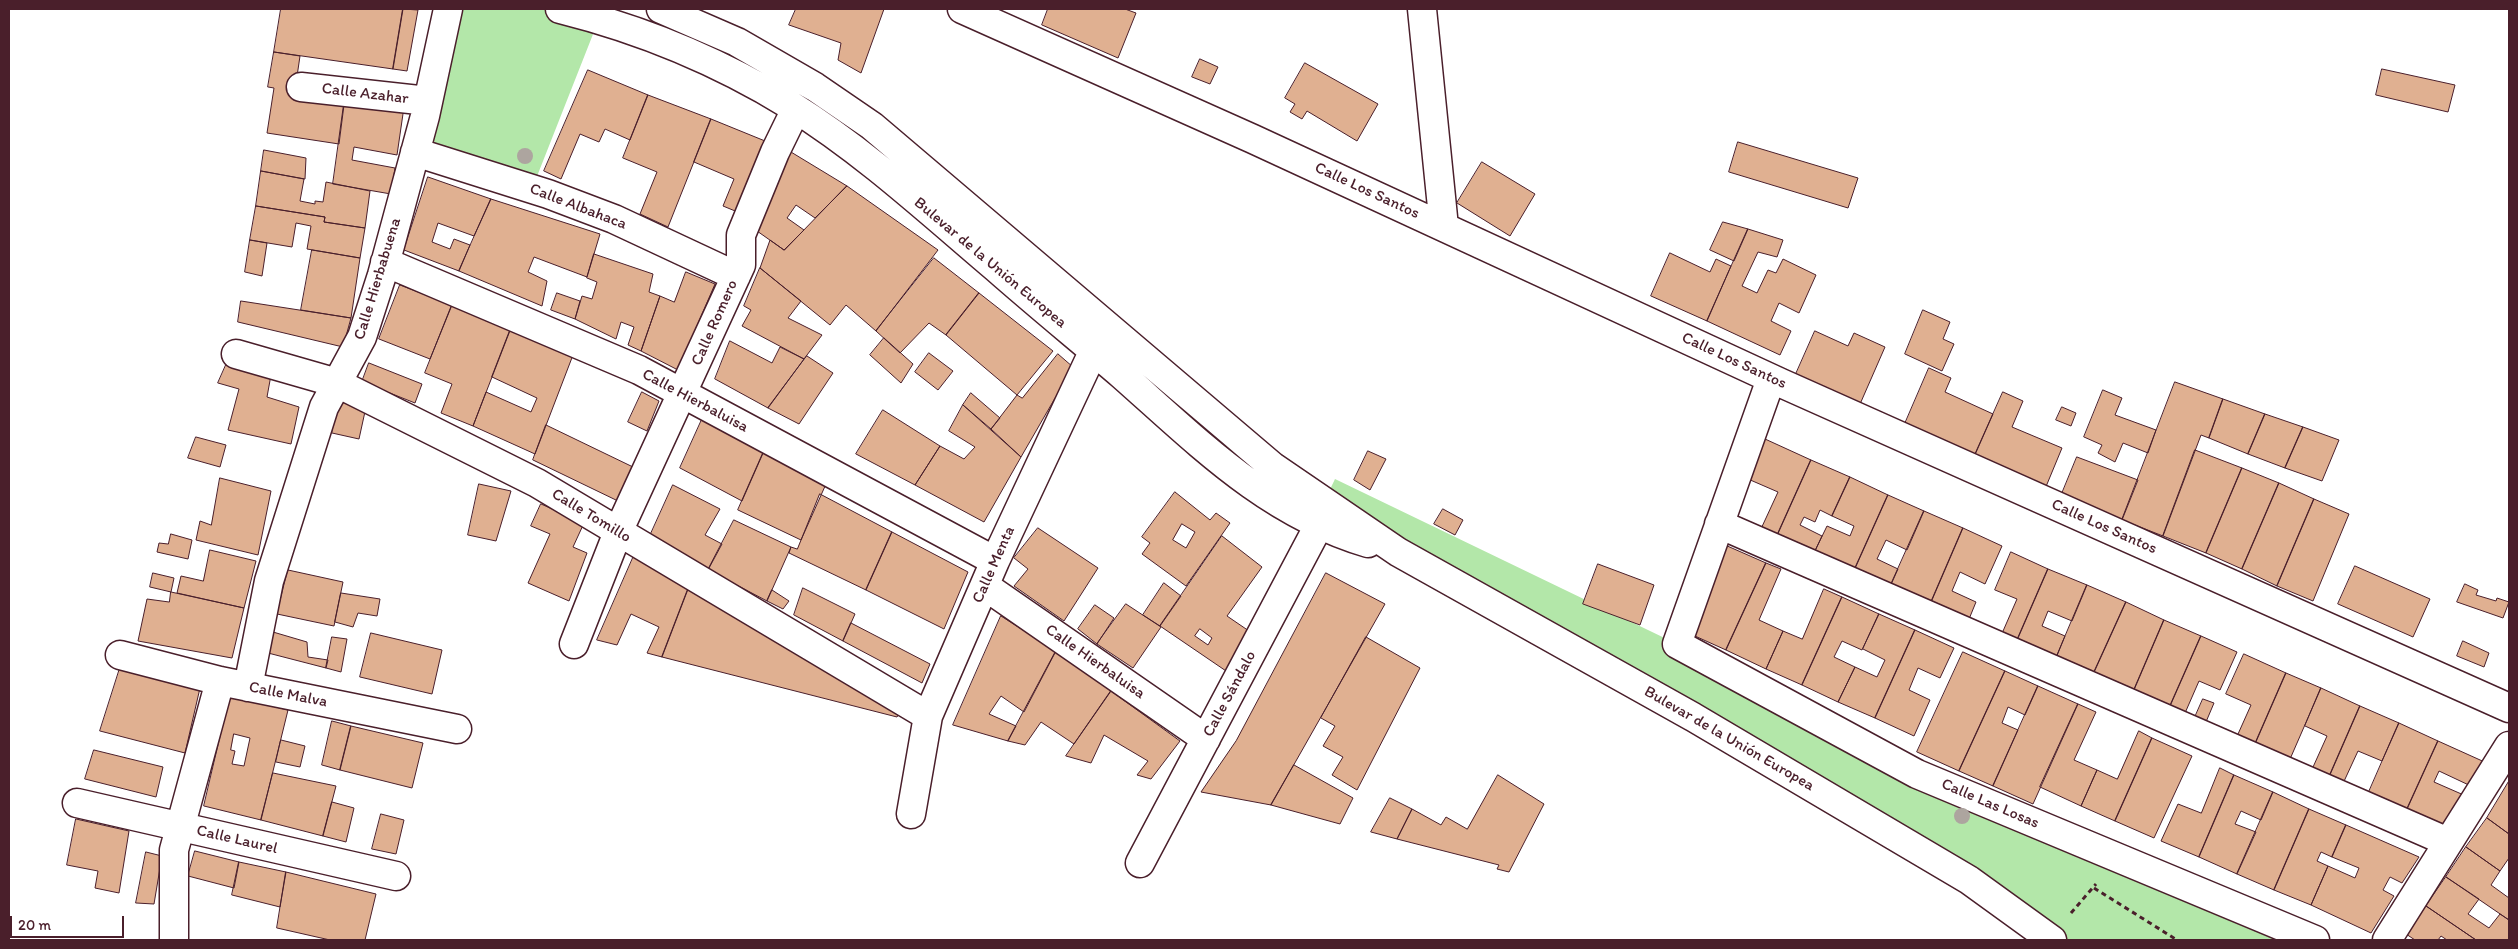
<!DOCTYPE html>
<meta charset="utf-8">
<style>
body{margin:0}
#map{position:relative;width:2518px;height:949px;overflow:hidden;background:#fff;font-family:Itim,sans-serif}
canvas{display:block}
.frame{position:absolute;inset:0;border:10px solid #4a1f2b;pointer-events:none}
.scale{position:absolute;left:10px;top:916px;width:114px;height:22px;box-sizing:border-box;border:2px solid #4a1f2b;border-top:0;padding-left:6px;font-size:15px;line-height:18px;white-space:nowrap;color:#4a1f2b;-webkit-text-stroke:4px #fff;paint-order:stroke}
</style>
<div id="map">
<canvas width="2518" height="949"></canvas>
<div class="frame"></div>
<div class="scale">20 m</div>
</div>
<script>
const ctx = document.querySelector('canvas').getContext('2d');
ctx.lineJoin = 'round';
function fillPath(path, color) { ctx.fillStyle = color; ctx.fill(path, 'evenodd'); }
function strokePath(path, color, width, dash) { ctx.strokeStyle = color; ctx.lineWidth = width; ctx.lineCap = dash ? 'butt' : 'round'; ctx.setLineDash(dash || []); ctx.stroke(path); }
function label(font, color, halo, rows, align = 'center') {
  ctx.font = font + ' Itim,sans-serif'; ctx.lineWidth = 4; ctx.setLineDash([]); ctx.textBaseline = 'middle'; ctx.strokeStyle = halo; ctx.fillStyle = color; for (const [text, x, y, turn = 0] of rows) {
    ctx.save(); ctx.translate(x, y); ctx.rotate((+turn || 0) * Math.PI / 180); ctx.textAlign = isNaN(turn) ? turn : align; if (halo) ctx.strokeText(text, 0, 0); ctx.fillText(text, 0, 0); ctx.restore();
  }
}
const green = new Path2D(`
 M448,9H560L599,19L532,189L415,152Z
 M1335,479L1677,644L1917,774L2315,940H2052L1324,502Z`);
const building = new Path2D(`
 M281,9H403L393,69L274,52Z
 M403,9L418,10L407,71L393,69Z
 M796,9H884L861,73L838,60L841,43L789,25Z
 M1048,9H1125L1136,13L1118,58L1042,25Z
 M274,52L300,56L295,90L345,97L339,144L267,133L274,88L268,87Z
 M1200,59L1218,67L1210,84L1192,77Z
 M1305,63L1378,104L1357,141L1307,111L1302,119L1290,112L1295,104L1285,98Z
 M2382,69L2455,85L2448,112L2376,95Z
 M588,70L648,95L630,140L605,129L599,142L580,134L561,179L544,171Z
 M648,95L711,119L668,227L640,214L657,172L623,158Z
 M345,97L404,107L397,155L354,147L352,160L395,168L391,194L333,184Z
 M711,119L770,143L740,213L723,206L734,179L694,162Z
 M1738,142L1858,178L1848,208L1729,172Z
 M786,149L847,186L815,218L796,205L787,218L804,230L784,250L757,231Z
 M264,150L306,158L305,179L261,171Z
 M1482,162L1535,194L1510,236L1457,203Z
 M261,171L304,179L300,201L315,204V201L323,202L326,182L370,191L365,228L324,222L325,217L256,206Z
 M428,177L491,199L474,236L438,223L432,242L450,249L454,239L470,245L459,271L404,250Z
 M847,186L938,250L876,331L846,305L830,325L760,268L770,240L784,250Z
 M491,199L600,234L587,277L534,257L528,272L547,281L542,306L459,271Z
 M256,206L325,217L324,222L365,228L360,258L307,249L311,226L296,223L292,247L250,240Z
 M1723,222L1748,229L1734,261L1710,250Z
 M1748,229L1783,240L1777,257L1758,252L1742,286L1757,293L1768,270L1776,273L1783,259L1816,275L1799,313L1779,303L1771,321L1791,331L1780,355L1707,321Z
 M250,240L267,243L262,276L245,272Z
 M312,250L360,258L351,318L301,310Z
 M1670,253L1710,272L1716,259L1731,266L1707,321L1651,296Z
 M594,254L653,274L649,292L660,296L641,351L628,345L634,327L621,322L616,339L575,319L582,296L592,299L597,282L587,278Z
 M934,258L979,293L946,335L929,323L900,353L876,331Z
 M760,268L801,301L788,318L822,335L804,359L742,326L751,310L744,306Z
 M686,272L715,284L678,370L641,351L660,296L674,302Z
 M400,285L452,305L430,359L379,339Z
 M557,293L580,301L575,319L551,310Z
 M979,293L1053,351L1017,395L946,335Z
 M241,301L351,318L343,347L238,322Z
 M452,305L511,328L473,426L441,413L452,384L425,373Z
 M1923,310L1950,322L1943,339L1954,344L1942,371L1905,354Z
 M511,328L573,355L535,454L473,426L486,392L531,412L537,398L492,377Z
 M1815,331L1848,346L1854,333L1885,347L1857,411L1792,383Z
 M884,338L913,364L901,383L870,355Z
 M730,341L772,363L780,347L804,359L768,408L715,379Z
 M929,353L953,371L938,390L915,372Z
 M1058,354L1073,367L1021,457L991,429L1017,395L1022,398Z
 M807,356L833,373L799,424L768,408Z
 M369,363L422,384L415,403L362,382Z
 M226,365L271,375L267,397L299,407L291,444L228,430L239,389L218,383Z
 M1929,368L1951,378L1945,392L1993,414L1974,457L1904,426Z
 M2175,382L2223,399L2209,438L2201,435L2163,536L2122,520Z
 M2103,390L2122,398L2115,415L2156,430L2148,453L2123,443L2115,462L2098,453L2102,445L2084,437Z
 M642,392L659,401L647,431L628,422Z
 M2003,392L2023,401L2012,427L2062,448L2045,489L1974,457Z
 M971,393L1000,418L991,429L963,405Z
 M2223,399L2265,414L2248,454L2209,438Z
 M338,401L366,407L359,439L332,433Z
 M963,405L1021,457L984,522L915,485L940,446L964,459L975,447L949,431Z
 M2062,407L2076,413L2071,426L2056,420Z
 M883,410L940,446L915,485L856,454Z
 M2265,414L2303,427L2285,468L2248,454Z
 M704,415L764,451L742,501L680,468Z
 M546,425L633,467L618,501L533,460Z
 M2303,427L2339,440L2322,481L2285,468Z
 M196,437L226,445L220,467L188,458Z
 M1765,439L1811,460L1776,538L1760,531L1778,492L1748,479Z
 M2195,450L2242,468L2206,553L2163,536Z
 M764,451L826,484L801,540L738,510Z
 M1368,451L1386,459L1370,490L1354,480Z
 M2077,457L2138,480L2122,520L2061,496Z
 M1811,460L1850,477L1832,516L1820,510L1815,522L1804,517L1800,525L1822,536L1813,555L1776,538Z
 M2242,468L2279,483L2242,569L2206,553Z
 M1850,477L1888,495L1853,573L1813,555L1827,526L1850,536L1854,526L1832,516Z
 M220,478L271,491L258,555L196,540L200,521L211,525Z
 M2279,483L2314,499L2277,586L2242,569Z
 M479,484L511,491L496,541L468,535Z
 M673,485L720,509L705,535L722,544L708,570L649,538Z
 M1175,492L1210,520L1216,513L1230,523L1186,586L1142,554L1150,543L1142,537ZM1182,524L1195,532L1186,548L1173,540Z
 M820,494L892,532L866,590L789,553L791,547L797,549Z
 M1888,495L1924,511L1907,550L1886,540L1877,559L1898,569L1889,589L1853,573Z
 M2314,499L2349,514L2313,601L2277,586Z
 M541,504L584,523L573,547L587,553L569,601L528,583L550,534L531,526Z
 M1443,509L1463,520L1455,535L1434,524Z
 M1924,511L1963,528L1929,607L1889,589Z
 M734,520L791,547L767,601L708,570Z
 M1038,528L1098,568L1064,621L1014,586L1028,569L1014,558Z
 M1963,528L2002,546L1985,584L1960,572L1952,591L1976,602L1967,624L1929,607Z
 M892,532L968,572L944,629L866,590Z
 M171,534L192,540L188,559L157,552L159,543L168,544Z
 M1222,536L1262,567L1227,616L1249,631L1229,673L1160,626ZM1200,629L1212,638L1208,645L1195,636Z
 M1725,545L1766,563L1726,650L1686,632Z
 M210,550L256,561L244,608L177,593L181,576L203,581Z
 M636,551L690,584L662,657L647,653L659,627L631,614L617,645L597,640Z
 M2011,552L2048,569L2015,645L2000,638L2017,599L1995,590Z
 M1766,563L1781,569L1759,620L1783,631L1766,669L1726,650Z
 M1598,564L1654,585L1640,625L1583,604Z
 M2355,566L2430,599L2413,637L2338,604Z
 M2048,569L2087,585L2072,621L2048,611L2042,626L2065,636L2054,663L2015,645Z
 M288,570L343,582L334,626L277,614Z
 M153,573L174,578L171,592L150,587Z
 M1326,573L1385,604L1271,805L1201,792L1236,741Z
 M1164,583L1181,596L1160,626L1143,615Z
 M690,584L900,712L897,717L662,657Z
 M2465,584L2478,590L2476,595L2496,601L2497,598L2509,602L2503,618L2457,602Z
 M2087,585L2126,602L2091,679L2054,663Z
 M803,588L855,614L843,641L794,615Z
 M1824,589L1842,597L1802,685L1766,669L1783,631L1802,639Z
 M772,590L789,601L783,609L767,601Z
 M171,592L244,608L232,658L138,641L147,599L169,602Z
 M341,593L380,599L377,616L358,613L353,627L335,622Z
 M1842,597L1879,614L1862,650L1842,641L1834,657L1855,667L1838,702L1802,685Z
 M2126,602L2164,620L2131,697L2091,679Z
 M1126,604L1161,627L1133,668L1097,644Z
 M1095,605L1114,618L1097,644L1078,629Z
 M1879,614L1915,630L1875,718L1838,702L1855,667L1877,677L1885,660L1863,649Z
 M1001,616L1056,651L1024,712L1001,696L989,714L1016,726L1008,741L953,725Z
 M2164,620L2201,636L2167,713L2131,697Z
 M851,623L930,664L922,683L843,641Z
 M1915,630L1954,648L1940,678L1918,668L1909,690L1930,700L1914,736L1875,718Z
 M273,632L307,642L308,657L328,660L326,668L268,653Z
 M371,633L442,650L432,694L360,677Z
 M2201,636L2237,652L2220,690L2199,681L2182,720L2167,713Z
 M332,637L347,639L341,672L326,668Z
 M1366,637L1420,668L1357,790L1332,775L1343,757L1323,746L1335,726L1321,718Z
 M2463,641L2489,653L2484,667L2457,656Z
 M1056,651L1111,691L1074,744L1041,722L1025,745L1008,741Z
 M1963,652L2005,671L1959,771L1917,752Z
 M2244,654L2286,673L2252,751L2234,743L2251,705L2226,694Z
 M120,668L200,688L185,753L100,731Z
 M2005,671L2038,686L2025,715L2008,707L2002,723L2018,730L1993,786L1959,771Z
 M2286,673L2321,688L2287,766L2252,751Z
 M2038,686L2078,704L2033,804L1993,786Z
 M2321,688L2360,706L2326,784L2309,776L2327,736L2305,726Z
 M1111,691L1180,741L1151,779L1137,775L1148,761L1104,735L1091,763L1066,756Z
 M230,696L288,710L261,820L204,806ZM234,734L250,738L244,766L232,764L235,751L231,750Z
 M2203,699L2214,703L2203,729L2192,724Z
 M2078,704L2096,712L2074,760L2097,770L2081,806L2040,787Z
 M2360,706L2399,723L2382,761L2358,751L2340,790L2326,784Z
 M332,721L351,726L340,770L322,765Z
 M2399,723L2438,741L2403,818L2365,801Z
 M351,726L423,743L412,788L340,770Z
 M2139,731L2152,738L2115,821L2081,806L2097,770L2117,779Z
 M2152,738L2192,756L2154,838L2115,821Z
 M281,740L305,746L300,767L276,762Z
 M2438,741L2489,764L2473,787L2439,771L2434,782L2466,796L2440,835L2403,818Z
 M94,750L163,767L156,797L85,779Z
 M1294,765L1353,798L1340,824L1271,805Z
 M2220,768L2234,775L2199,857L2161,841L2178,804L2201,813Z
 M273,773L336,786L323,836L261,820Z
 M1498,775L1544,804L1509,872L1497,869L1499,865L1397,839L1412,809L1441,825L1446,817L1467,829Z
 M2234,775L2273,792L2261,820L2241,811L2235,824L2256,832L2237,874L2199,857Z
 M2509,781V834L2487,818Z
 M2273,792L2309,809L2274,890L2237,874Z
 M1390,798L1412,809L1397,839L1371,832Z
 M332,802L354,808L346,842L323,836Z
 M2309,809L2346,825L2332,857L2321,852L2317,861L2328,866L2311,905L2274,890Z
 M381,814L404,820L396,854L372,849Z
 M2487,818L2509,834V858L2500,871L2466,847Z
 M76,819L129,831L119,893L95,888L98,871L67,865Z
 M2346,825L2419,857L2402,883L2390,877L2383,890L2394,896L2371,933L2311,905L2328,866L2355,878L2359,868L2332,857Z
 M2466,847L2500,871L2491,885L2509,898V920L2446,877Z
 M195,851L239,862L234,888L188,876Z
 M146,852L162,856L154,904L136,903Z
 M239,862L286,872L280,907L232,895Z
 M286,872L376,894L365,940H330L277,928Z
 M2446,877L2479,899L2468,914L2489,928L2500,914L2509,920V940H2476L2426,906Z
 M2426,906L2476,940H2447L2441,936L2438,940H2415L2406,934Z`);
const path = new Path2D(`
 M2094,888L2177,940
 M2071,913L2096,884`);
const minor = new Path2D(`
 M560,9C640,29 720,62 790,105C864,151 929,211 995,267C1037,304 1080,339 1122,375C1199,443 1267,513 1368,543
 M661,9L737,42L815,87L872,126L1272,466L1398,552L1693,717L1969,880L2052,940
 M962,9L1253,139L1781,383L2509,708
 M1422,9L1444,227
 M301,87L428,101
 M415,152L548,194L614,219L736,276
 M385,262L639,370L995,561
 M236,354L337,383L537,483L928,716
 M1771,379L1677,644L1917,774L2315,940
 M1719,524L2448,842
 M985,586L1206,739
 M574,644L618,532L741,265V235L775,152L796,109
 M120,655L220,681L457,729
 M248,687L269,581L324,407L362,337L382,275L425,116L448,9
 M77,803L396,876
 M911,814L928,716L995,561L1101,335
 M1140,863L1319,525
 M174,940V850L220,681
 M2387,940L2509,746`);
const trees = [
 [525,156],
 [1962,816]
];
const streetNames = [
 ["Calle Azahar",365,94,7],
 ["Calle Los Santos",1367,191,25],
 ["Calle Albahaca",578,207,21],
 ["Bulevar de la Unión Europea",990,263,40],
 ["Calle Hierbabuena",378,279,-73],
 ["Calle Romero",715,323,-66],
 ["Calle Los Santos",1734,361,25],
 ["Calle Hierbaluisa",695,401,28],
 ["Calle Tomillo",591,516,31],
 ["Calle Los Santos",2104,527,24],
 ["Calle Menta",994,565,-66],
 ["Calle Hierbaluisa",1095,662,35],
 ["Calle Sándalo",1230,694,-62],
 ["Calle Malva",288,695,11],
 ["Bulevar de la Unión Europea",1729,739,30],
 ["Calle Las Losas",1990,804,23],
 ["Calle Laurel",237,840,13]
];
fillPath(green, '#b3e7a9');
fillPath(building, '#e0b091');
strokePath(building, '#4a1f2b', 1);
strokePath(minor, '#4a1f2b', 31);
strokePath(path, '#4a1f2b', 3, [5, 4]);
strokePath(minor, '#fff', 28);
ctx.fillStyle = '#ada59f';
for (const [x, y] of trees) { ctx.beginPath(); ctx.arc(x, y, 8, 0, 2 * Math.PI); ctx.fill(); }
label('16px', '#4a1f2b', '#fff', streetNames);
</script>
